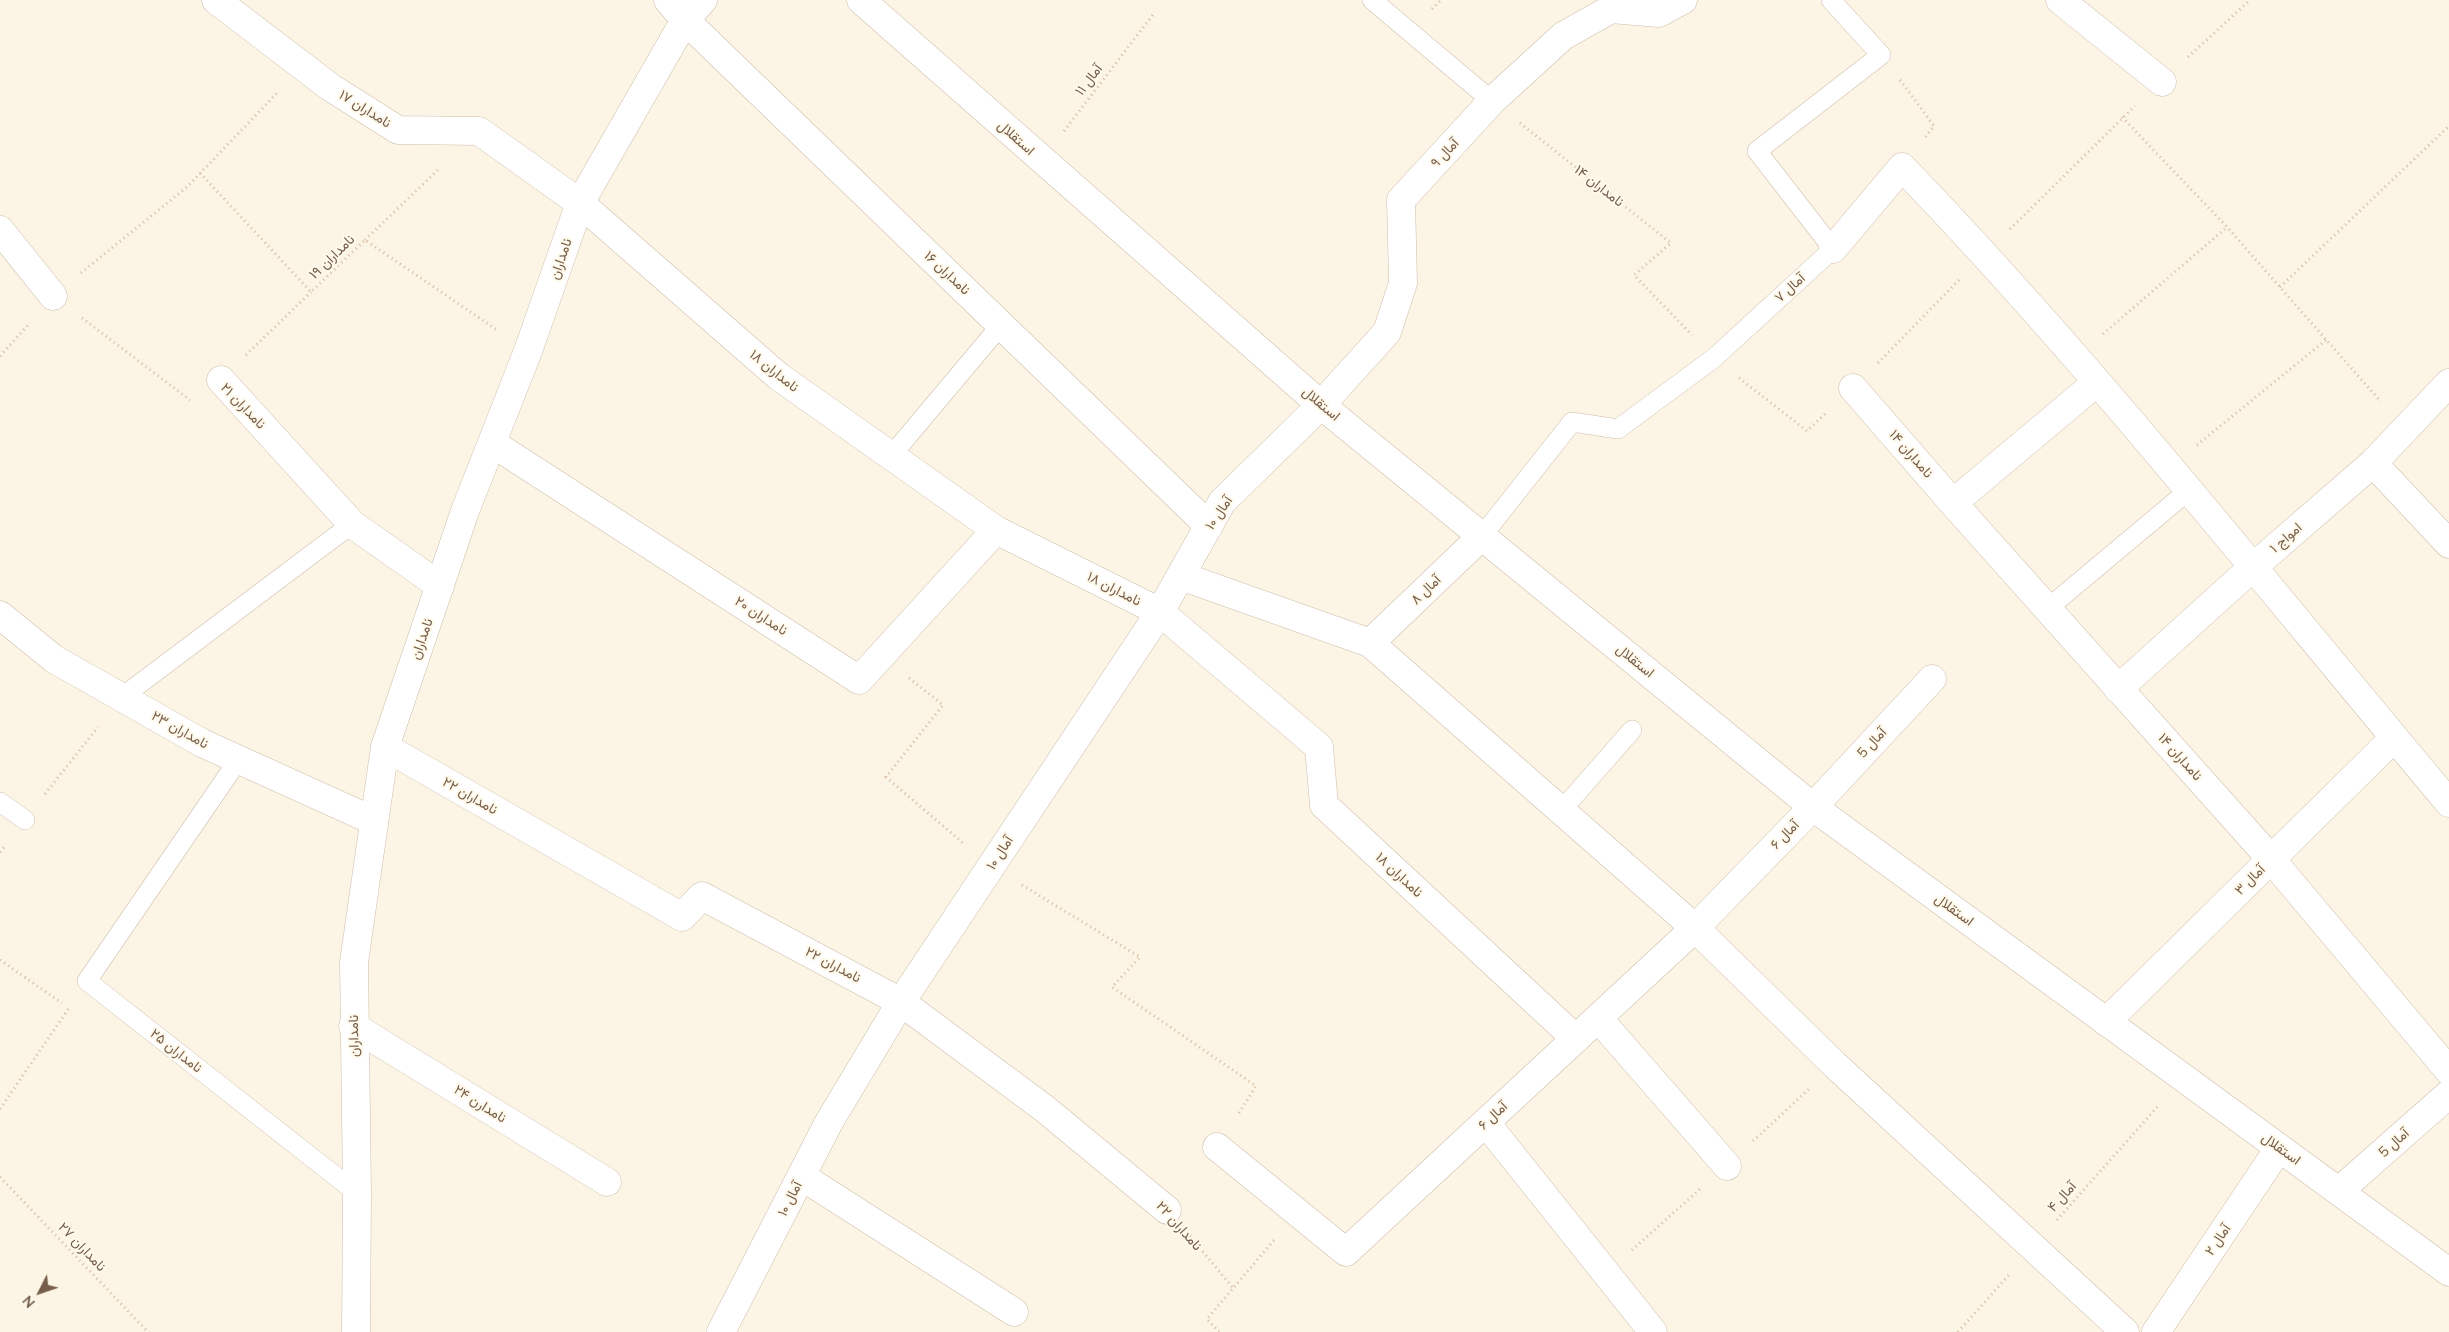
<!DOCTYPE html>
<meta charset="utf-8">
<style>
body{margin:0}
#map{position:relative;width:2449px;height:1332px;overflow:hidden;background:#fcf5e5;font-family:Mulish,sans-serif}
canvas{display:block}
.north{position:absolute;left:15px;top:1267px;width:50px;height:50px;-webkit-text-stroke:4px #fff9eb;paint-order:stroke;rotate:229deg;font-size:14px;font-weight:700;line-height:20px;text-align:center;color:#755d4a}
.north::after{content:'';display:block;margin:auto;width:18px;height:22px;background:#755d4a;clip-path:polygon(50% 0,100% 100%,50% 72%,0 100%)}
</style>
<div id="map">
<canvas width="2449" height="1332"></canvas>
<div class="north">N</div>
</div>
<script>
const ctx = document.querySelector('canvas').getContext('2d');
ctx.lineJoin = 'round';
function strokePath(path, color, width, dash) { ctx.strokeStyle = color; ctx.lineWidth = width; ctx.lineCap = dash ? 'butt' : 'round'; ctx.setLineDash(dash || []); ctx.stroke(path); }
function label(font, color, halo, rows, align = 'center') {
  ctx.font = font + ' Mulish,Vazirmatn,sans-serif'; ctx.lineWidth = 4; ctx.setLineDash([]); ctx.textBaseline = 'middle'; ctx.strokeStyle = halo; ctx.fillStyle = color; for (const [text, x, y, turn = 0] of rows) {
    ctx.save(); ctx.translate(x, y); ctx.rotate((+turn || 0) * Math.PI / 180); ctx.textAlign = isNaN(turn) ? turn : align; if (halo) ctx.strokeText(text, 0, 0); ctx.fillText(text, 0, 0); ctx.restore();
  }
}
const path = new Path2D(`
 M1432,9L1441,0
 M2188,57L2250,0
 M1900,80L1934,126L1924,139
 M2122,117L2227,227L2381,402
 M1520,123L1671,243L1634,275L1692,335
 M1064,131L1155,12
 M200,173L311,292L365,240L497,330
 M2010,229L2135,106
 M365,240L440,168
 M81,273L187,187L278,92
 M2280,287L2449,126
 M82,318L190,400
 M2103,334L2227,227
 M246,355L311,292
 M0,356L30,323
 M1878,363L1959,280
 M1739,378L1807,431L1827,412
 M2197,445L2326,340
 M909,678L943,705L886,777L964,844
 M45,794L98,727
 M0,852L6,845
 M1022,885L1140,957L1112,987L1256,1086L1237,1116
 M0,960L62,1003
 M0,1109L69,1008
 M1753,1141L1809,1089
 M0,1177L148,1332
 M2057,1220L2159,1105
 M1190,1236L1233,1288
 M1632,1250L1700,1189
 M1219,1332L1207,1319L1275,1239
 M1958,1332L2009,1275`);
const service = new Path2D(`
 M1372,0L1492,101
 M891,456L1001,325
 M1482,536L1572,422L1618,429L1714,358L1833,249L1757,151L1881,55L1831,0
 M2047,609L2188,491
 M122,697L352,524
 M239,759L87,981L357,1193
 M0,802L25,820
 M1561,811L1632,730`);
const minor = new Path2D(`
 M216,0L330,87L398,130L479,131L580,203L778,376L996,530L1160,612L1319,747L1324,805L1576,1039
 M668,0L685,20L1209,526
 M2060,0L2162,82
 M0,230L53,296
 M1833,249L1902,167C2096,368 2269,589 2449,803
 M221,380L352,524L440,586
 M1853,388L1953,503L2271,859L2449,1071
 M492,443L859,680L996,530
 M2373,463L2449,544
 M1953,503L2096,383
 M1181,576L1370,643L1695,928L1835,1065L2125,1332
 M0,615L54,659L202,743L374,821
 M1370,643L1482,536
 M2118,689L2252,568L2373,463L2449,383
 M385,747L682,917L702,896L901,1002L1045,1109L1167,1210
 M1598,1018L1727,1166
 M2106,1022L2394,738
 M353,1026L607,1182
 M1486,1123L1653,1332
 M1217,1147L1346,1252L1695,928L1813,807L1932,679
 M801,1176L1014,1312
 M2339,1191L2449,1094
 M721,1332L829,1122L901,1002L1160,612L1222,502L1321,405L1387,332L1403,283L1401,200L1492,101L1563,36L1611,9L1659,13L1683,0
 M2156,1332L2279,1148`);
const tertiary = new Path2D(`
 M861,0L1321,405L1813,807L2449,1272
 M356,1332L357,1193L354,962L385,747L465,511L528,351L580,203L685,20L703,0`);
const streetNames = [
 ["آمال ۱۱",1089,80,-53],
 ["نامداران ۱۷",365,109,32],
 ["استقلال",1016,138,42],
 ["آمال ۹",1445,153,-47],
 ["نامداران ۱۴",1599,186,38],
 ["نامداران ۱۹",332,257,-44],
 ["نامداران",561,259,-71],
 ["نامداران ۱۶",947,273,43],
 ["آمال ۷",1790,288,-42],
 ["نامداران ۱۸",774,371,39],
 ["استقلال",1321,404,40],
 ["نامداران ۲۱",243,406,46],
 ["نامداران ۱۴",1911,454,49],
 ["آمال ۱۰",1219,513,-56],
 ["امواج ۱",2286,538,-41],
 ["نامداران ۱۸",1114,589,27],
 ["آمال ۸",1426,590,-44],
 ["نامداران ۲۰",761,616,33],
 ["نامداران",422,639,-71],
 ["استقلال",1635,661,39],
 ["نامداران ۲۳",180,730,29],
 ["آمال 5",1872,743,-47],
 ["نامداران ۱۴",2180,757,48],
 ["نامداران ۲۲",470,796,30],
 ["آمال ۶",1785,835,-46],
 ["آمال ۱۰",1000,853,-57],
 ["نامداران ۱۸",1399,875,43],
 ["آمال ۳",2250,880,-45],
 ["استقلال",1954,910,36],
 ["نامداران ۲۲",833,965,28],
 ["نامداران",354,1036,-91],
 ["نامداران ۲۵",176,1051,38],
 ["نامدارن ۲۴",480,1104,32],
 ["آمال ۶",1493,1116,-43],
 ["آمال 5",2394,1143,-42],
 ["استقلال",2281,1149,36],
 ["آمال ۴",2062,1197,-48],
 ["آمال ۱۰",790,1199,-63],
 ["نامداران ۲۲",1179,1226,48],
 ["آمال ۲",2218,1240,-56],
 ["نامداران ۲۷",82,1247,46]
];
strokePath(service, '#cebdab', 20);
strokePath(minor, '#cebdab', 29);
strokePath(tertiary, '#cebdab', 29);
strokePath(path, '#d7b99f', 3, [1, 4]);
strokePath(service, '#fff', 19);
strokePath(minor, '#fff', 28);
strokePath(tertiary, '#fff', 28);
label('14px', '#755d4a', '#fff9eb', streetNames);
</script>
